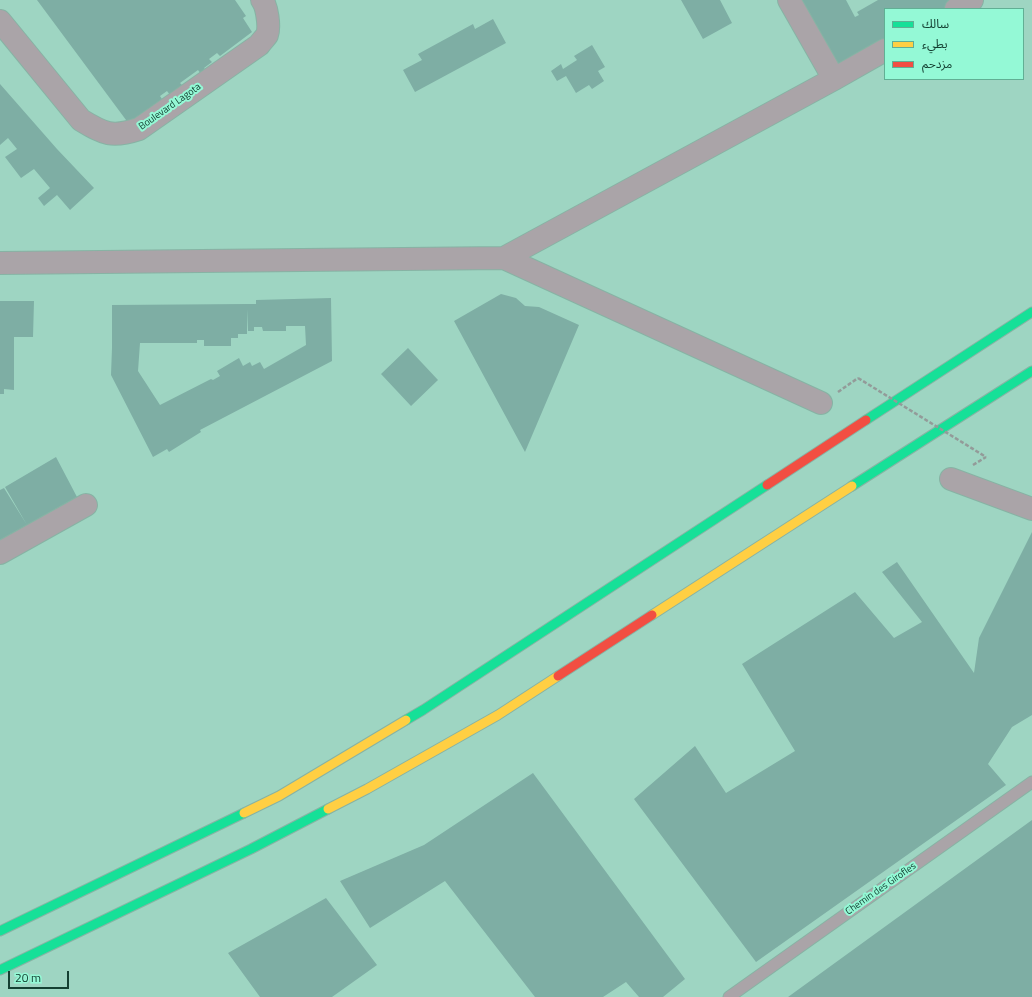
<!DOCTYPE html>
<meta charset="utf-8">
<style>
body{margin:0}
#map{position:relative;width:1032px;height:997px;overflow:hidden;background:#9ed5c2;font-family:"Titillium Web","Noto Sans Arabic",sans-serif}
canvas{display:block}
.legend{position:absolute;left:884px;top:8px;width:140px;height:72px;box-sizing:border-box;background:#94f9d6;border:1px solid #61af94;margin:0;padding:5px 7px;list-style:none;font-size:12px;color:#144032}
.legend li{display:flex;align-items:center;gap:8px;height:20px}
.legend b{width:20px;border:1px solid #61af94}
.scale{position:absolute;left:8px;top:971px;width:61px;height:18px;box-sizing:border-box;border:2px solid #144032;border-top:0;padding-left:5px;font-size:12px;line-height:14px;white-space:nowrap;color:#144032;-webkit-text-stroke:3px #94f9d6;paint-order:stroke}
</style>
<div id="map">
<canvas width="1032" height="997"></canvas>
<ul class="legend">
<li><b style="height:5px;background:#16e098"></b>سالك</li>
<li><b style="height:5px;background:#ffcf43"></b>بطيء</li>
<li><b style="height:5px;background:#f24e42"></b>مزدحم</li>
</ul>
<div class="scale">20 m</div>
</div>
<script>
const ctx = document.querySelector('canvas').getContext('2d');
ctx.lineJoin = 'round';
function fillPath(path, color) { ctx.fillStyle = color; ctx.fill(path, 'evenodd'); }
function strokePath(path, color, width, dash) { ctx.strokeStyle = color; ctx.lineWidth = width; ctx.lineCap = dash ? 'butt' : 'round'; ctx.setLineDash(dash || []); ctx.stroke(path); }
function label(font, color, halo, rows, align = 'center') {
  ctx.font = font + ' "Titillium Web",sans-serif'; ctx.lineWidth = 4; ctx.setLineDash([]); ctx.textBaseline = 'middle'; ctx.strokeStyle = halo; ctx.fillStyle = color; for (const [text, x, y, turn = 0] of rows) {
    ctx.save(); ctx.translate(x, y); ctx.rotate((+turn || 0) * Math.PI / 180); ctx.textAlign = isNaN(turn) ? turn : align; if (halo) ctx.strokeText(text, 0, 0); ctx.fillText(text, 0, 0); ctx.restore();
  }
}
const building = new Path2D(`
 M37,0H235L246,16L243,18L252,32L220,56L217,53L209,59L212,62L204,68L206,70L201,74L198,70L180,83L182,85L170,95L167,91L160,96L162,99L129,124Z
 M681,0H720L732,23L703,39Z
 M800,0H846L855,17L859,15L857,12L878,0H958L943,9H885V42L838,69Z
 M493,19L506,43L415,92L403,70L422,60L418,54L473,24L475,29Z
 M592,45L605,67L598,71L604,81L592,89L589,85L576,93L566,76L557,81L551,71L561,64L563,69L577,60L574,56Z
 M0,84L57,149L94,188L70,210L57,195L44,206L38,198L50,188L34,169L21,178L5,157L17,149L8,138L0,145Z
 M501,294L516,298L525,306L539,307L579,325L525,452L454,321Z
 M331,298L332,361L200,430L201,432L169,452L167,449L153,457L111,375L112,348V305L247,304H256V300ZM247,309L248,331H254V327H262L263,331H286V326H305L306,345L264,369L260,362L252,366L250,362L243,366L239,358L217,371L220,376L213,380L211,379L160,405L138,371L140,343H197V340H204V346H231V338H238V334H247Z
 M0,301H34L33,337H14V390L4,389V394H0Z
 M408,348L438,380L411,406L381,374Z
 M56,457L77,497L27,525L5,487Z
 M4,488L27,525L0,540V490Z
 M1032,532V715L1012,727L988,764L1006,785L756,962L634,799L695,746L726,793L795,751L742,664L855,592L894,638L922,622L882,572L897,562L974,673L979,638Z
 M533,773L685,979L663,997H639L626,982L603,997H535L445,881L370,928L340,881L424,845Z
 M1032,820V997H788Z
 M326,898L377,965L332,997H260L228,953Z`);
const path = new Path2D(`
 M838,392L858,378
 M973,465L986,457`);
const lane = new Path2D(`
 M729,997L1032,782`);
const street = new Path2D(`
 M789,0L834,79
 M956,9L972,0
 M0,21L81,120C104,134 112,138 139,129L259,45C261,42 265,38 267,35C270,27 267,6 262,0
 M504,258L834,79L885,50
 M0,263L504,258L821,403
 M951,479L1032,509
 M0,553L86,505`);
const fast = new Path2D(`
 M866,420L1032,312
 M852,486L1032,371
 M406,720L423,710L767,485
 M0,931L244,813
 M0,970L251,849L328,809`);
const slow = new Path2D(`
 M652,615L852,486
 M328,809L367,789L498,715L558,676
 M244,813L279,796L406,720`);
const jam = new Path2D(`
 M767,485L866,420
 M558,676L652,615`);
const pathBridge = new Path2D(`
 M858,378L986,457`);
const streetNames = [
 ["Boulevard Lagota",170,107,-35],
 ["Chemin des Girofles",881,889,-35]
];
fillPath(building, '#7eaea4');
strokePath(lane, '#87b3a4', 13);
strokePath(street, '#87b3a4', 24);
strokePath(fast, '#87b3a4', 11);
strokePath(slow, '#87b3a4', 11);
strokePath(jam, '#87b3a4', 11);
strokePath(path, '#939b99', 2.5, [4, 2]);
strokePath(lane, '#aaa4a8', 11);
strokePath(street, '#aaa4a8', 22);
strokePath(fast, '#16e098', 9);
strokePath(slow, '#ffcf43', 9);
strokePath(jam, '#f24e42', 9);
strokePath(pathBridge, '#939b99', 2.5, [4, 2]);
label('10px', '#144032', '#94f9d6', streetNames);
</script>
